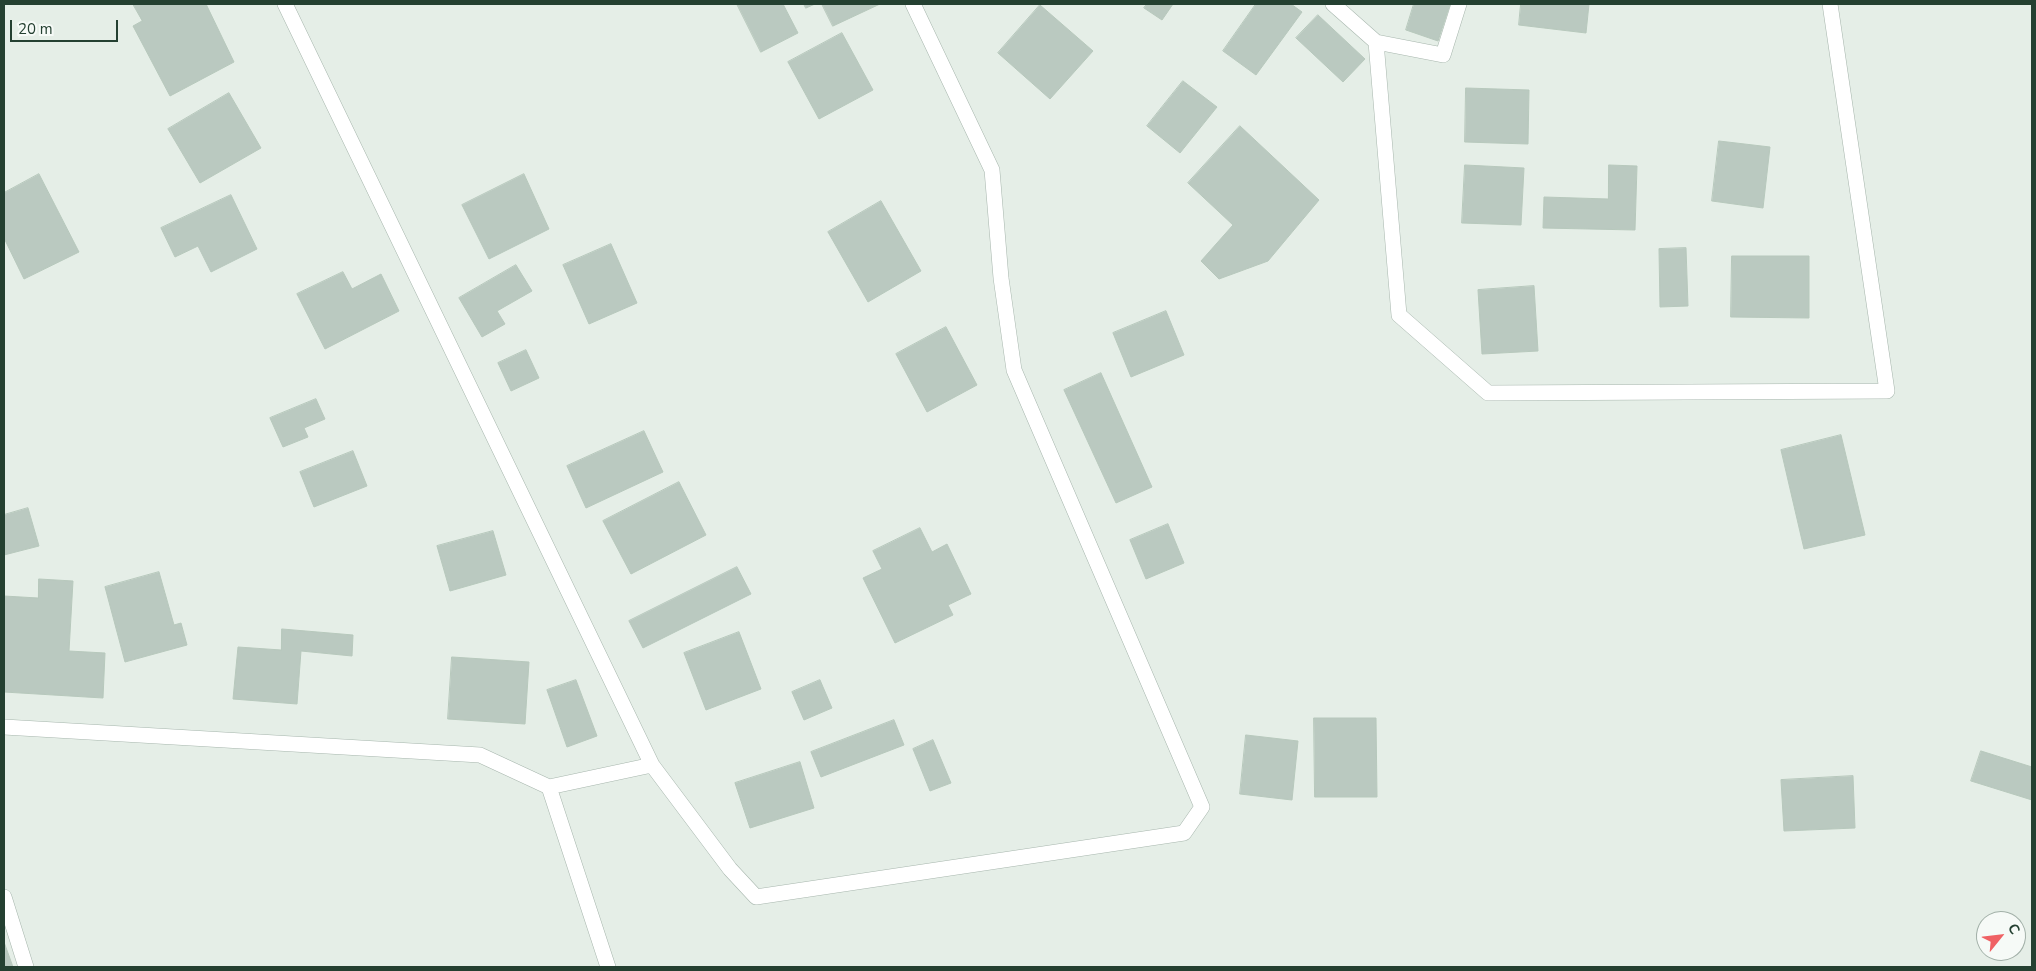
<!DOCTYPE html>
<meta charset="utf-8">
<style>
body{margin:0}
#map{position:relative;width:2036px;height:971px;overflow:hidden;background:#e5eee7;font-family:"Nunito Sans",sans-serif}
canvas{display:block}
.frame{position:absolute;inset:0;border:5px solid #244031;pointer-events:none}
.north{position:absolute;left:1976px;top:911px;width:50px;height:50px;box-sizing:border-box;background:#f6faf7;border:1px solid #a2b0a8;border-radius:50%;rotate:61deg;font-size:14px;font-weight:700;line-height:20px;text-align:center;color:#244031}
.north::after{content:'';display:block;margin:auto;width:18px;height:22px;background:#ef6164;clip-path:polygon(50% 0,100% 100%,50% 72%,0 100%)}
.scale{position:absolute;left:10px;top:20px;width:108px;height:22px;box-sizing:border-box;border:2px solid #244031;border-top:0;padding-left:6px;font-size:15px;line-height:18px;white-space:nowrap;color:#244031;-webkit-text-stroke:4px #f6faf7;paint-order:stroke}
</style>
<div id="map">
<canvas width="2036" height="971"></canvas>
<div class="frame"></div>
<div class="north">С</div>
<div class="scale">20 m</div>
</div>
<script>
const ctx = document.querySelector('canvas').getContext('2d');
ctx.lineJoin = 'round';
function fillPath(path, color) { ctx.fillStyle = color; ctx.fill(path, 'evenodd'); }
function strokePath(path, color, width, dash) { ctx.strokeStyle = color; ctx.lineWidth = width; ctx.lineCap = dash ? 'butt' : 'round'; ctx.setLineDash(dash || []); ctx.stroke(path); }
const building = new Path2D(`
 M133,4H206L234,62L170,96L133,26L142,21Z
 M737,4H783L798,33L761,52Z
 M804,4H815L806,8Z
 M822,4H880L833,26Z
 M1147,4H1173L1162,20L1144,8Z
 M1256,4H1291L1302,12L1256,75L1223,51Z
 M1414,4H1450L1438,41L1406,30Z
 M1521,4H1589L1586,33L1519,25Z
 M1040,5L1093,51L1050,99L998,53Z
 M1318,15L1365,59L1343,82L1296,38Z
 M842,33L873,90L819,119L788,62Z
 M1183,81L1217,107L1180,153L1147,126Z
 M1466,88L1529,90L1528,144L1465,142Z
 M229,93L261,148L200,183L168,129Z
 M1240,126L1319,200L1268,261L1219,279L1201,261L1233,225L1188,183Z
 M1719,141L1770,147L1763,208L1712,201Z
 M1465,165L1524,168L1521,225L1462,223Z
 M1609,165L1637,166L1635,230L1543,228L1544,197L1608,199Z
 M39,174L79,252L24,279L4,238V193Z
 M524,174L549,229L489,259L462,205Z
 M231,195L257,249L211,272L198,246L175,257L161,228Z
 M881,201L921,271L868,302L828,232Z
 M611,244L637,303L589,324L563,265Z
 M1686,248L1688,306L1660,307L1659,249Z
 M1732,256H1809V318L1731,317Z
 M516,265L532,291L497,311L505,324L482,337L459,298Z
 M343,272L352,289L381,274L399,311L325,349L297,294Z
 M1534,286L1538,351L1482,354L1478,290Z
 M1166,311L1184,355L1131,377L1113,333Z
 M946,327L977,385L927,412L896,354Z
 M526,350L539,378L511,391L498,363Z
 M1101,373L1152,487L1116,503L1064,390Z
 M316,399L325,419L304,428L308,437L283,447L270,418Z
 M644,431L663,472L586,508L567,466Z
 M1841,435L1865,535L1804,549L1781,450Z
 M353,451L367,486L314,507L300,472Z
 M679,482L706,535L631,574L603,521Z
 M28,508L39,546L4,555V515Z
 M1168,524L1184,563L1146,579L1130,540Z
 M920,528L932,552L947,544L971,594L948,605L953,615L895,643L863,578L882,569L873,551Z
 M493,531L506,575L450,591L437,546Z
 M737,567L751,594L643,648L629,621Z
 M159,572L174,625L181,623L187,645L125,662L105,587Z
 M39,579L73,581L69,651L105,653L103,698L4,692V596L38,598Z
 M282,629L353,635L352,656L301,651L297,704L233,699L238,647L281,650Z
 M739,632L761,689L706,710L684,653Z
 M452,657L529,662L525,724L448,719Z
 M576,680L597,736L567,747L547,690Z
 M820,680L832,708L804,720L792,692Z
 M1314,718H1376L1377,797H1315Z
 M894,720L904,745L821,777L811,752Z
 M1246,735L1298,741L1292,800L1240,794Z
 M933,740L951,783L930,791L913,749Z
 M1981,751L2032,767V800L1971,781Z
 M800,762L814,808L750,828L735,783Z
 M1853,776L1855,828L1784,831L1781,780Z
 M4,942L13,967H4Z`);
const minor = new Path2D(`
 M285,4L652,765
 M1333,4L1376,42L1443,55L1459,4
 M1376,42L1399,315L1488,393L1887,391L1830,4
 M4,727L480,755L549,787L652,765L730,869L756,897L1184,833L1202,807L1014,370L1001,278L992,170L913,4
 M549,787L608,967
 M4,897L26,967`);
fillPath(building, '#bac9c0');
strokePath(building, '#b7c8bc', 1);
strokePath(minor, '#a7b6ad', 16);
strokePath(minor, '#fff', 15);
</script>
